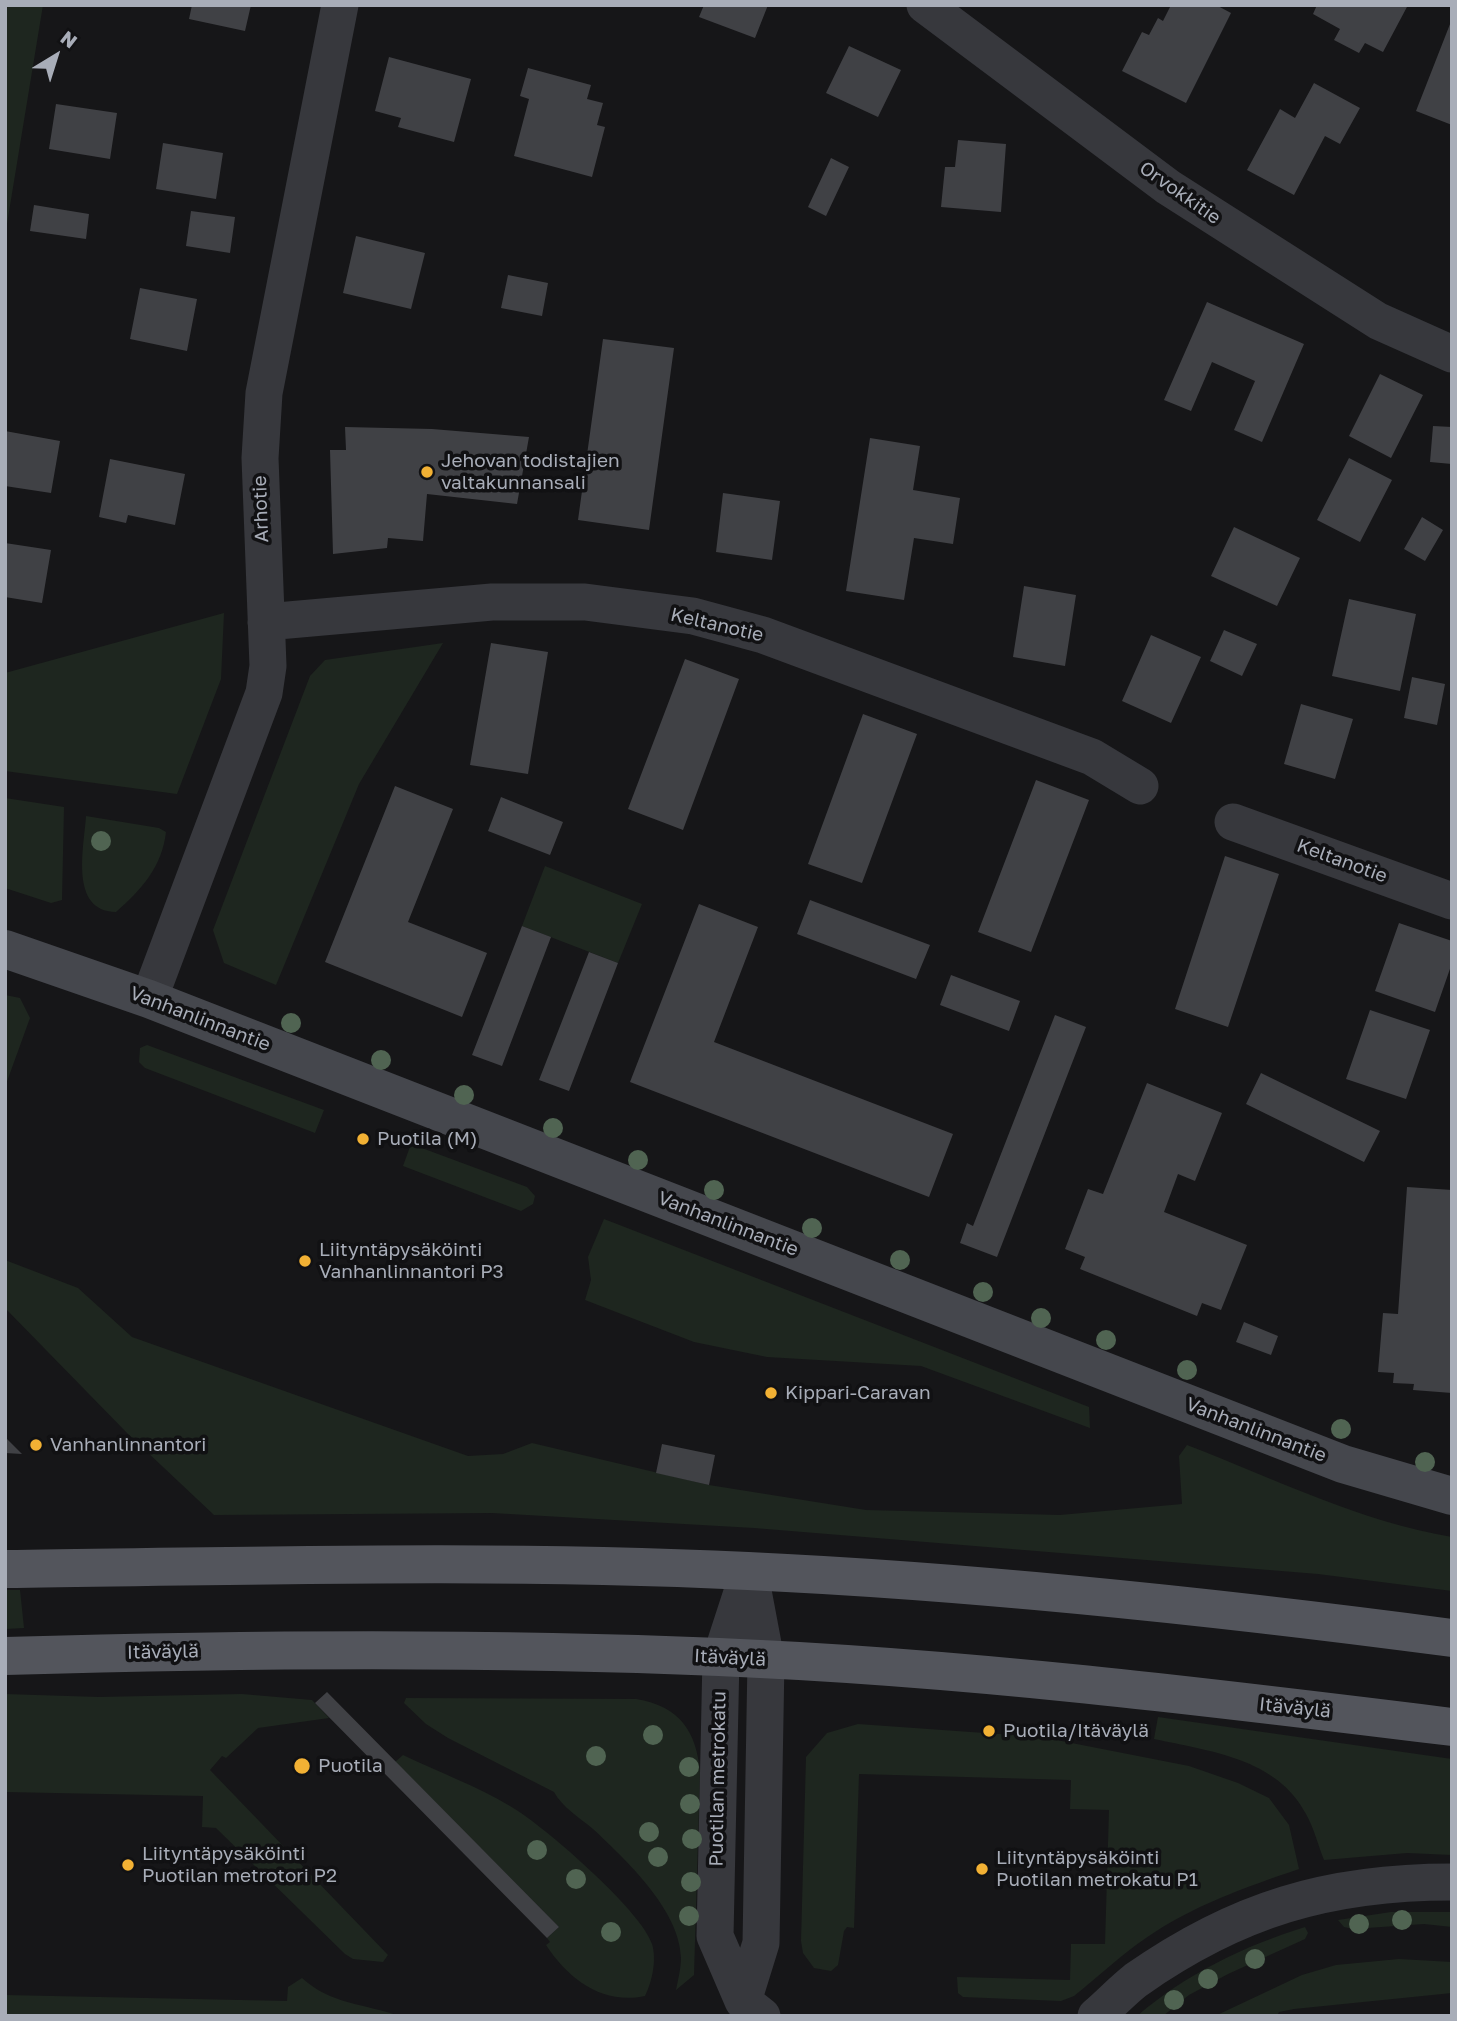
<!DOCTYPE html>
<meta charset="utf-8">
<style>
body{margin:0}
#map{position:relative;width:1457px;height:2021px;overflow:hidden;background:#161618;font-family:"Golos Text",sans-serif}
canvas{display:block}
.frame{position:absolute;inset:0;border:7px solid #a8adb8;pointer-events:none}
.north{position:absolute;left:21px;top:21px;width:70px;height:70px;-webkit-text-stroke:5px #111113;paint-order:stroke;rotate:38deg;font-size:19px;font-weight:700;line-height:28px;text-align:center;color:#a8adb8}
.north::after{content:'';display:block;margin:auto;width:24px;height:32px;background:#a8adb8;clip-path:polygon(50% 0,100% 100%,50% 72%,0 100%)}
</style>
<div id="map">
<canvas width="1457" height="2021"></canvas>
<div class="frame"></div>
<div class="north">N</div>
</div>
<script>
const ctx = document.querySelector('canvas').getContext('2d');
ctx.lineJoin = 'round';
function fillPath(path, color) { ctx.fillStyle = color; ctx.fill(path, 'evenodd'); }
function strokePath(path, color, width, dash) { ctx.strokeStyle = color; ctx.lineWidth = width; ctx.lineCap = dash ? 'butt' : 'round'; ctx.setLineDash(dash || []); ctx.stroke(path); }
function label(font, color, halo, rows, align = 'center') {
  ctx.font = font + ' "Golos Text",sans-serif'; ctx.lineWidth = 7; ctx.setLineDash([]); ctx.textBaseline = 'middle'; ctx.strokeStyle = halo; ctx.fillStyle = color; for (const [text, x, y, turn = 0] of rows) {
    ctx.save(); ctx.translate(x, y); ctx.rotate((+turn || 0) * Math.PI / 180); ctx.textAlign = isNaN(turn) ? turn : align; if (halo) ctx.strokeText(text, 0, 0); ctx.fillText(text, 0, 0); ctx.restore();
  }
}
const green = new Path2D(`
 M5,5H43L5,236Z
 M224,613L221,679L177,794L5,771V673Z
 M443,643L359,784L276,985L224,963L213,930L310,676L325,660Z
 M5,798L64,807L62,900L51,903L5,888Z
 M86,816L159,828L166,832C162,867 141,890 116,912C69,911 84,848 86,816Z
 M545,866L642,904L618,963L522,926Z
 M5,995L20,998L30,1018L5,1087Z
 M147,1045L324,1110L315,1133L145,1068L139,1062L140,1048Z
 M411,1144L527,1187L535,1196L533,1204L521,1211L403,1166Z
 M604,1219L1089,1407L1090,1428L921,1366L767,1357L694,1342L585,1300L591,1280L588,1257Z
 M5,1260L78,1288L132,1337L468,1456L503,1454L532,1443L709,1485L866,1510L1060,1515L1182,1504L1179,1456L1187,1445C1273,1478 1361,1522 1452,1537V1591L1318,1574L754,1528L492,1513L214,1515L128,1434L5,1308Z
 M5,1590H20L24,1628L5,1629Z
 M5,1694L99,1697L242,1694L312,1700L329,1718L258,1728L226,1758L222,1756L210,1770L388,1955L383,1962L353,1959L345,1954L216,1828L202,1827L203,1796L5,1792Z
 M406,1698L636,1699C680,1706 697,1732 700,1773L694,1975L676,1990C678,1980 681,1968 681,1958C680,1910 625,1859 593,1829C580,1818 562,1807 554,1792L448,1738L426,1724L404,1703Z
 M1158,1717L1452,1759V1855L1407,1853L1324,1860C1318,1845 1314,1828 1306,1814C1277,1758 1209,1751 1154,1739Z
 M858,1724L1041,1737L1189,1766L1238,1783L1269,1798L1289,1825L1299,1869C1246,1887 1192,1906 1146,1938C1121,1955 1098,1977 1074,1996L1061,2001L963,1997L958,1993L957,1977L1070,1980L1071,1944H1105L1109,1810L1070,1809L1071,1780L859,1774L854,1928L847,1927L844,1931L838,1965L831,1971L814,1968L803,1953L801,1941L806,1757L827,1733Z
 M403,1755C438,1772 477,1786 510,1806C542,1824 642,1911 652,1944C657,1960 652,1982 645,1996C603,2005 569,1980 546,1945L550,1942L547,1938L559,1927L395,1762Z
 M1391,1912H1452V1927L1424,1924L1353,1929L1344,1927L1338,1920Z
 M1305,1927L1308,1933L1305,1939L1228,1974L1189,1995L1163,2016H1137C1186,1974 1244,1946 1305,1927Z
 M1399,1959L1452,1962V1993L1294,2009L1279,2012L1277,2016H1215L1302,1975L1336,1965Z
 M302,1978C330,2004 365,2004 400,2016H5V1995L287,2001L288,1987Z`);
const building = new Path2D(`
 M192,5H251L245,31L189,19Z
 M704,5H768L755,38L699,17Z
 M1171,5H1216L1231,13L1186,103L1122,71L1142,32L1149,35L1158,18L1163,21Z
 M1317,5H1408L1383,52L1365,43L1359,53L1334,40L1340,29L1313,14Z
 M1452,19V125L1416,111Z
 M849,46L901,70L878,117L826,93Z
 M389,57L471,79L454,142L398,127L401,118L375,111Z
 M528,68L591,85L587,99L603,103L597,125L605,127L592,177L514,156L529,99L520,96Z
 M1314,83L1360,108L1340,144L1325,136L1294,195L1247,170L1280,109L1295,118Z
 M56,104L117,113L110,159L49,149Z
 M958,140L1006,144L1001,212L941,207L945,167H955Z
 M163,143L223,153L216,199L156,189Z
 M831,158L849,167L826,216L808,207Z
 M34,205L89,214L86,239L30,231Z
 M191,211L235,217L230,253L186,246Z
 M356,236L425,253L411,309L343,293Z
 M508,275L548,283L542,316L501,308Z
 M140,288L197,299L187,351L130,339Z
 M1207,302L1304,344L1262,442L1234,430L1255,381L1212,362L1191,411L1164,400Z
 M603,339L674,348L649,530L578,520Z
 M1380,374L1423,395L1391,458L1349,436Z
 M1433,426L1452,427V464L1430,462Z
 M345,427L432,429L529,437L517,504L427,494L423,541L388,538L387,548L333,554L330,450H346Z
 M5,431L60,441L51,493L5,486Z
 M870,438L920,446L913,490L960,498L953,544L914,538L904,600L846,591Z
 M1349,458L1392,480L1360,542L1317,520Z
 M110,459L185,474L175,525L128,515L126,523L99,517Z
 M723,493L780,501L772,560L716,552Z
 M1422,517L1443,530L1425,561L1404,549Z
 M1234,527L1300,558L1277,606L1211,576Z
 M5,543L51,550L42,603L5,597Z
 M1024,586L1076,595L1065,666L1013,657Z
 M1349,599L1416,614L1400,691L1332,676Z
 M1224,630L1257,644L1242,676L1210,661Z
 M1151,635L1201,657L1171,723L1122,701Z
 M491,643L548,652L528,774L470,765Z
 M685,659L739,679L683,830L628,809Z
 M1412,677L1445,684L1437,725L1404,718Z
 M1301,704L1353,719L1335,779L1284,764Z
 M863,714L917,734L862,883L808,864Z
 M1036,780L1089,800L1031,952L978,932Z
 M395,786L453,809L408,922L487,953L462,1017L325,962Z
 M501,797L563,822L550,855L488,831Z
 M1225,856L1279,874L1228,1027L1175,1009Z
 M810,900L930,945L916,979L797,934Z
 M699,904L758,927L714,1042L953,1134L929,1197L630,1082Z
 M1399,923L1452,941V963L1435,1012L1375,991Z
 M522,926L551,937L502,1066L472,1055Z
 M589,952L618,963L569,1091L539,1080Z
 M951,975L1020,1001L1009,1031L940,1005Z
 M1370,1010L1430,1030L1406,1099L1346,1079Z
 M1055,1015L1086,1027L997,1257L960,1243L967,1223L973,1226Z
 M1261,1073L1380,1131L1364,1162L1246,1104Z
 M1147,1083L1222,1113L1195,1181L1178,1174L1164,1212L1247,1245L1221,1310L1202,1303L1197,1316L1080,1269L1085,1257L1065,1249L1088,1189L1103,1194Z
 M1407,1187L1452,1190V1393L1413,1390L1414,1384L1393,1383L1394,1373L1378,1372L1383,1313L1398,1314Z
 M1244,1322L1278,1336L1271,1355L1236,1342Z
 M5,1437L22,1454L5,1453Z
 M662,1444L715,1455L709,1485L656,1473Z
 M327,1692L559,1927L547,1938L315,1703Z`);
const street = new Path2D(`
 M925,5L1168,187L1378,321L1452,354
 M266,622L492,602H585L693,616L763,635L1092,757L1140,786
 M1233,822L1452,901
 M149,999L264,693L268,666L260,458L264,393L340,5
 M749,1571L721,1657L715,1936L743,2001L762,2016
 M743,2001L761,1943L766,1660L750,1575
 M1096,2016C1110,2004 1122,1991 1136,1980C1237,1909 1329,1882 1452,1882`);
const secondary = new Path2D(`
 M5,949L149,999L1343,1464L1452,1496`);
const primary = new Path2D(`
 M5,1569C253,1566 501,1559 748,1571C984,1582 1218,1607 1452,1638
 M5,1656C243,1649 482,1647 719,1657C964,1667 1209,1697 1452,1727`);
const trees = [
 [101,841],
 [291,1023],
 [381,1060],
 [464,1095],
 [553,1128],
 [638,1160],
 [714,1190],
 [812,1228],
 [900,1260],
 [983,1292],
 [1041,1318],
 [1106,1340],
 [1187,1370],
 [1341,1429],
 [1425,1462],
 [653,1735],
 [596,1756],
 [689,1767],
 [690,1804],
 [649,1832],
 [692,1839],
 [537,1850],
 [658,1857],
 [576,1879],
 [691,1882],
 [689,1916],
 [1402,1920],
 [1359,1924],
 [611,1932],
 [1255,1959],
 [1208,1979],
 [1174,2000]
];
const markers = [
 [427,472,7,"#f2b134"],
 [363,1139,7,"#f2b134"],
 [305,1261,7,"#f2b134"],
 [771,1393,7,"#f2b134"],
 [36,1445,7,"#f2b134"],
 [989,1731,7,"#f2b134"],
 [302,1766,9,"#f2b134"],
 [128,1865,7,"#f2b134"],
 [982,1869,7,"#f2b134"]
];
const streetNames = [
 ["Orvokkitie",1180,193,35],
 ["Arhotie",261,509,-92],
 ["Keltanotie",717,625,13],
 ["Keltanotie",1342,861,20],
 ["Vanhanlinnantie",200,1019,21],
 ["Vanhanlinnantie",728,1224,21],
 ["Vanhanlinnantie",1256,1430,21],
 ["Itäväylä",163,1652,-1],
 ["Itäväylä",730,1658,3],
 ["Itäväylä",1295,1708,6],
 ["Puotilan metrokatu",718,1779,-89]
];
const poiNames = [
 ["Jehovan todistajien",441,461],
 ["valtakunnansali",441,483],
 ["Puotila (M)",377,1139],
 ["Liityntäpysäköinti",319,1250],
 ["Vanhanlinnantori P3",319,1272],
 ["Kippari-Caravan",785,1393],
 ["Vanhanlinnantori",50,1445],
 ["Puotila/Itäväylä",1003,1731],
 ["Puotila",318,1766],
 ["Liityntäpysäköinti",142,1854],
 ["Puotilan metrotori P2",142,1876],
 ["Liityntäpysäköinti",996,1858],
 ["Puotilan metrokatu P1",996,1880]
];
fillPath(green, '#1e261f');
fillPath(building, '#404145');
strokePath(street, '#37383d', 37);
strokePath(secondary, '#45474d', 38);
strokePath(primary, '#53555c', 38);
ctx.fillStyle = '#506452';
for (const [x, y] of trees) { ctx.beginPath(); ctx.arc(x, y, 10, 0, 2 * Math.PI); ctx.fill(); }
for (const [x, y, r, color] of markers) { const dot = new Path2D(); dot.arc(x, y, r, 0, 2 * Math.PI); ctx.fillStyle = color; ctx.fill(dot); strokePath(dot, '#111113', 2.5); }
label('19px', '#a8adb8', '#111113', streetNames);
label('19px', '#a8adb8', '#111113', poiNames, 'left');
</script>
